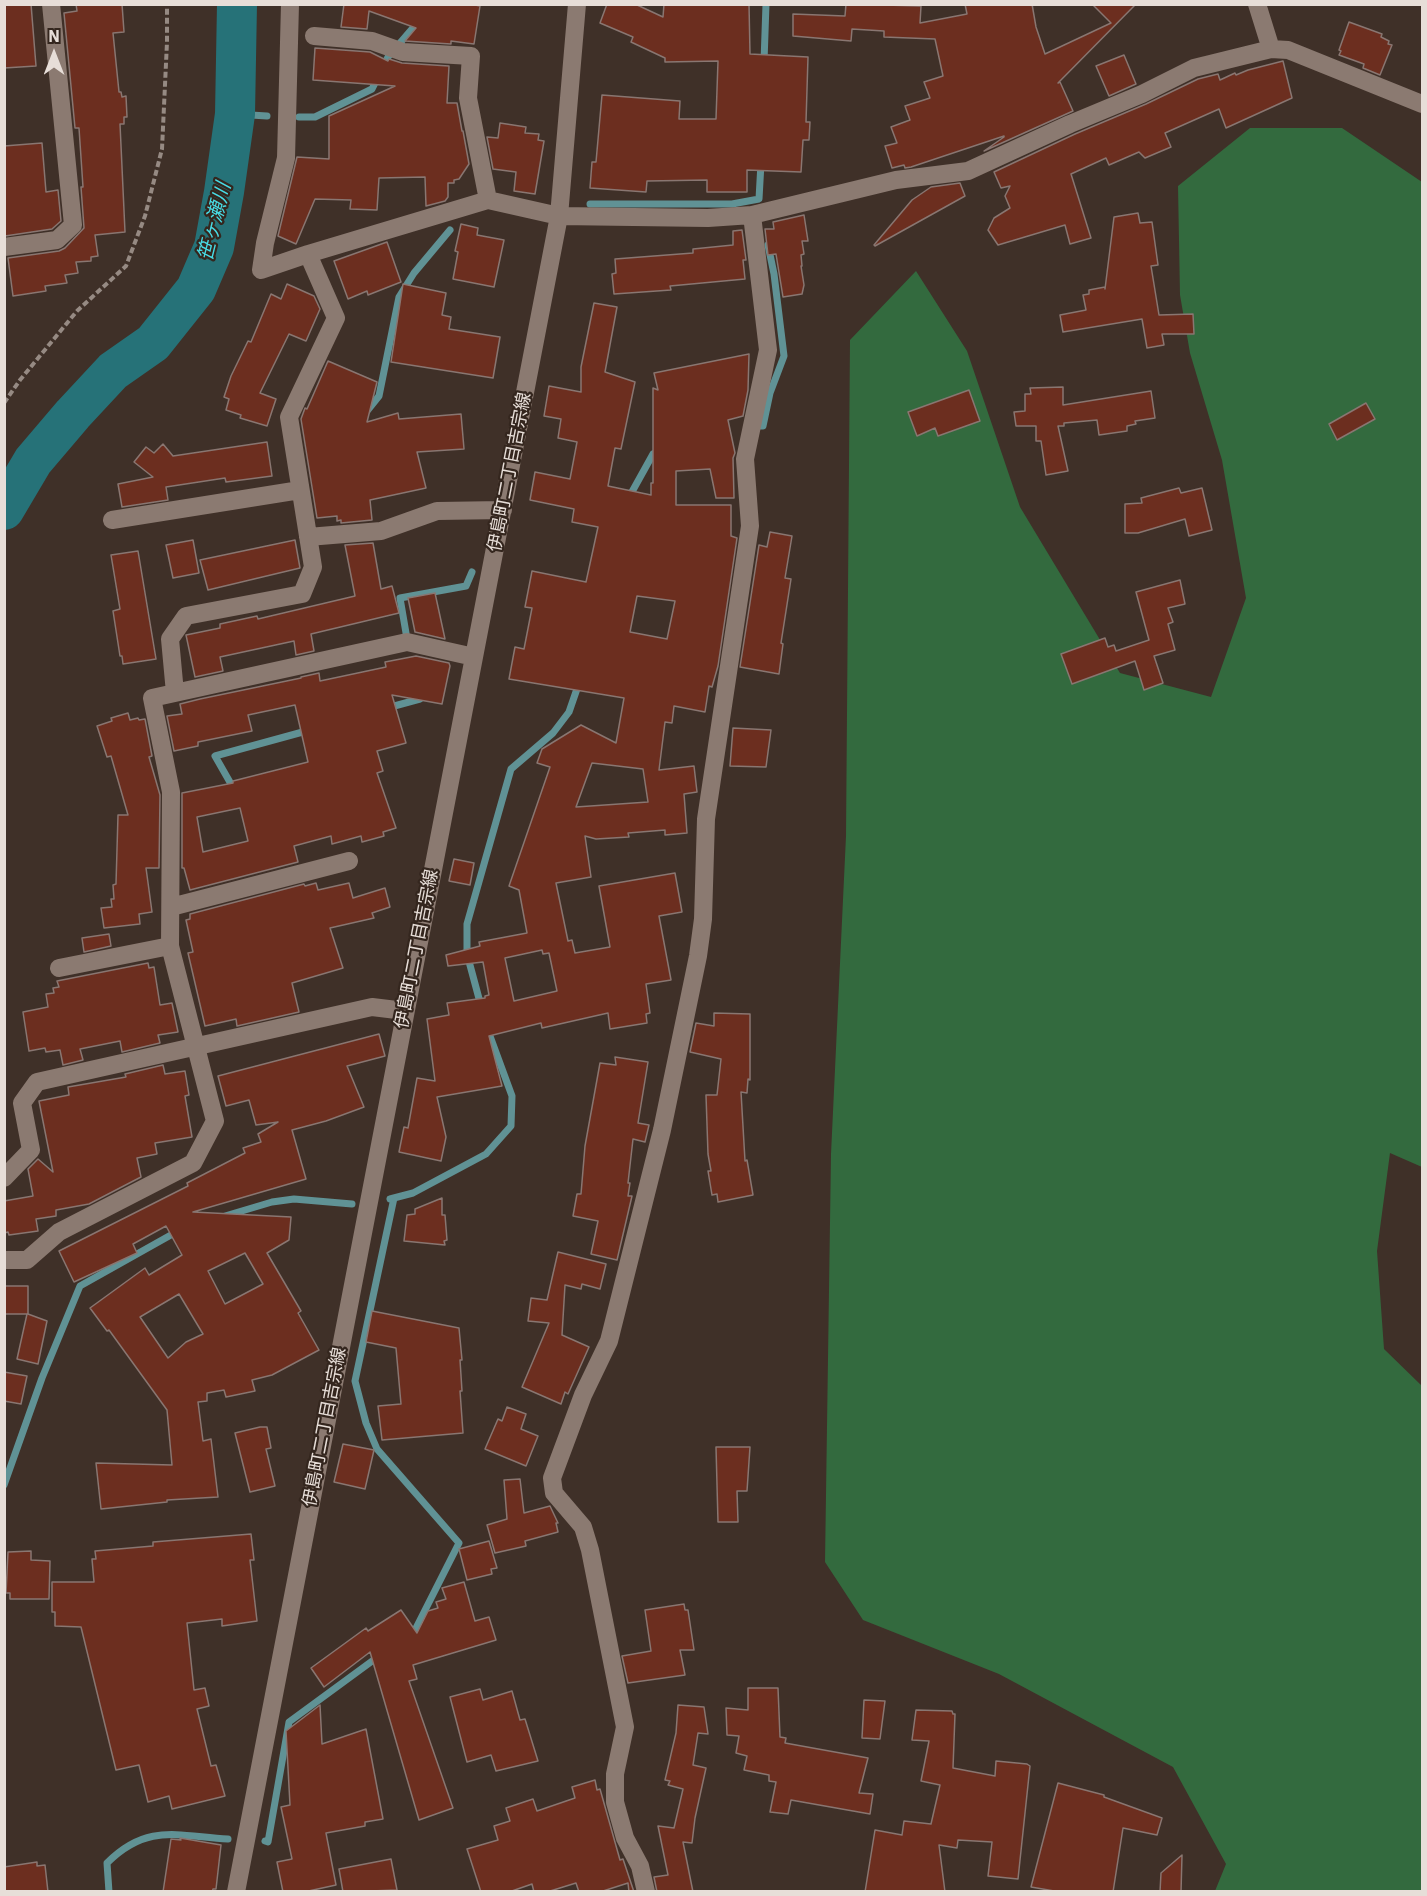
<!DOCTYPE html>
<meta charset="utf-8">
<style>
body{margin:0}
#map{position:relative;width:1427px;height:1896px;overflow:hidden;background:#3f3028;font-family:"IBM Plex Sans",sans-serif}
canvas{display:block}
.frame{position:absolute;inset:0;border:6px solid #e7ded8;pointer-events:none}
.north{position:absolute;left:24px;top:24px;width:60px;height:60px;-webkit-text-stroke:4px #34261e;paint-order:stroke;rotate:0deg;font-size:16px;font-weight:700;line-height:24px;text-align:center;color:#e7ded8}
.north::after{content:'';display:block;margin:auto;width:21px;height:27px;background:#e7ded8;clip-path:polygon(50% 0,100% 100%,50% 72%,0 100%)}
</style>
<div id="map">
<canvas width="1427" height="1896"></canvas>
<div class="frame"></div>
<div class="north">N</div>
</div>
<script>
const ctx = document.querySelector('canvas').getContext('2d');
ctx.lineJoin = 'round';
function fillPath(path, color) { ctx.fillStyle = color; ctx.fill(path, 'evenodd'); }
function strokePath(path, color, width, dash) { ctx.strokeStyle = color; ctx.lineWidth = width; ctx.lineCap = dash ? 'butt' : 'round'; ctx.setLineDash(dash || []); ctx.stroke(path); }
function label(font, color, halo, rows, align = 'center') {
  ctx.font = font + ' "IBM Plex Sans","Noto Sans JP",sans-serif'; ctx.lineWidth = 4.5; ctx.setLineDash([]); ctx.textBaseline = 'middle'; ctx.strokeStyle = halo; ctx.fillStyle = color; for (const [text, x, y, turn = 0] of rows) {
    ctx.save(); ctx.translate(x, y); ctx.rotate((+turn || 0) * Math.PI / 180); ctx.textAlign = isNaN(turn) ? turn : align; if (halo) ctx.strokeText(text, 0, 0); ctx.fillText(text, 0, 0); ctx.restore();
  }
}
const green = new Path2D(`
 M1250,128H1342L1422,182V1167L1390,1153L1377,1251L1384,1349L1422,1386V1891H1215L1226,1864L1173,1767L999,1674L863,1620L825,1562L831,1154L846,836L850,340L916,271L967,351L1020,507L1120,673L1211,697L1246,598L1222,460L1190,353L1180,295L1178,186Z`);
const stream = new Path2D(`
 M764,62L766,4
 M383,67L388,57L418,22
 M235,114L267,116
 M299,117H315L372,89L378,77
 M590,204H732L759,199L761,163
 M367,411L379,396L399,297L414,273L450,230
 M759,426H763L770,393L784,356L774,274L768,245
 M628,499L653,454L659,451
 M406,633L400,598L466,586L472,572
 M387,708L420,699L419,693
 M235,791L215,756L310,730
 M481,1006L467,954V924L511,769L553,733L569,712L579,683
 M394,1198L355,1381L366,1423L377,1449L459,1543L415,1630L407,1635
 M390,1199L413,1193L486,1154L511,1126L512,1096L487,1028
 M225,1216L272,1202L294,1199L352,1204
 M4,1485L42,1378L80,1286L178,1231
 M265,1841L268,1842L289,1722L379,1656
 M109,1892L107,1863C147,1823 177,1836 228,1839`);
const river = new Path2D(`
 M4,510L33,461L73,414L113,371L153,343L196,289L214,247L224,192L235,114L237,4`);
const building = new Path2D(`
 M4,4H31L36,66L4,68Z
 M76,4H122L124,32L113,33L119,92H121L122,97L126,96L127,117H124V124H120L125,232L95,235L98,256L91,257V261L76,262L78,273L65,275L67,283L45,286L46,291L13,296L8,258L59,251L65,248L84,228L81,187H83L79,128H75L64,13L77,11Z
 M344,4H470L480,6L474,44L451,41V44L405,41L416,28L369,11L367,29L341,27Z
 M607,4H635L663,17L664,4H749L750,54L808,57L806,122H810L809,140H803L801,172L747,170V192H707V180L647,181L646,192L590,188L592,162H596L602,95L680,101L679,119H716L718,61L665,62V58L631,42L633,37L600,23Z
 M846,4L921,6L920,23L967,14L965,4H1032L1036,27L1045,54L1111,23L1092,4H1136L1058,83L1060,82L1073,111L984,151L1004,137V136L911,167L905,168L904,165L892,168L885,146L897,143L891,127L910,120L905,106L930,98L924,82L943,76L935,39L884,37V31L852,29L851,41L793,36V14L845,16Z
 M1349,22L1382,34L1381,37L1389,41L1388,44L1392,45L1380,75L1363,68L1364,64L1339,55L1341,51L1339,50Z
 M315,48L370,52L388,61L389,59L402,63L449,66L447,103H457L462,131H463L469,164L459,179L454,180V183H448V197L445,201L426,206L425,177L379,178L377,210L350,209L351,200L315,199L296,244L278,236L297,157L329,159V116L395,86L313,80Z
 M1124,55L1136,84L1109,96L1096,66Z
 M1283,61L1292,98L1226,128L1219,109L1165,133L1171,147L1145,158L1139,152L1109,165L1106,158L1071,174L1091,238L1070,244L1065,225L998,245L988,230L994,218L1010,208L1005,196L1010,186L1001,188L994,172L1075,134L1146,104L1198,79L1218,74L1220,80L1235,73L1236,75L1248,70Z
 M500,123L526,127L525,133L539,134L538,140L544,141L535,194L514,191L516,172L493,169L487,137L498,138Z
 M42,143L46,192L58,190L61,221L52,229L5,236L4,146Z
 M960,183L965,196L875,246L874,245L912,200L931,187Z
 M1138,213L1140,223L1152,222L1158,265L1151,266L1159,315L1193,314L1194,334H1162L1164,345L1147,348L1142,319L1063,332L1060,315L1086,310L1083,295L1089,294V290L1105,287V289L1114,217Z
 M804,215L808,241H802L804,254L801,255L802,266H801L804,285L802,294L783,297L776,254L768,255L765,229H774L773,222Z
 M461,224L478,228L477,235L504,240L494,287L453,279L458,252L455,251Z
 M742,230L746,260H743L745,279L670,286L671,290L614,294L612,274L616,273L615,259L693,253V249L733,245V231Z
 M387,242L401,282L368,295L367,291L348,299L334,261Z
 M287,284L314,296L320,309L306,341L289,334L260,393L276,399L267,426L240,418L241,415L226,410L229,399L224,397L231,376L248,341L251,342L271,294L281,299Z
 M403,284L446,293L442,315L451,317L449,329L500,337L493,378L391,362Z
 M594,303L617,307L605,372L635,382L621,449L615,448L608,486L651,495V483H653V388L658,390L654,373L749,354L748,390L743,416L728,420L735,453L733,458L734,498H716L710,469L676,471V505H731V536L737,538L718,666L712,687L709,686L705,712L674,706L672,723L665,722L659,770L694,766L697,792L684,794L687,833L665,835V830L628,833L629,837L596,839L585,836L591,877L556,883L568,941L572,940L575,953L610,947L599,886L675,873L682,912L659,916L671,980L646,984L650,1013L646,1014L647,1023L610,1029L608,1013L542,1028L541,1023L489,1036L502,1086L437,1097L446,1137L441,1161L399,1152L404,1127L408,1128L417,1078L435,1081L427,1019L449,1015L447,1003L485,998V996L489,995L483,962L448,966L446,955L480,946L479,942L527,933L519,890L509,886L550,767L537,763L542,749L581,725L616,743L624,698L509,679L515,647L524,649L532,608L525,607L532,571L586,582L598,527L572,522L574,509L530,500L535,472L570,479L577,442L558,438L561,419L544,416L549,386L581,392V367ZM637,596L675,601L667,639L630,632ZM592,763L643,769L648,802L576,807ZM542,950L543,954L549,953L557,991L514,1001L505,958Z
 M328,361L377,382L367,422L398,413L399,419L461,414L464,449L417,452L426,488L370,500L372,520L341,523V520L337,521V516L317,518L301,419L305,408L307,409Z
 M1063,387V405L1151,391L1155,418L1135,421L1136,424L1127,426V431L1099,435L1097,420L1064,423V426H1058L1068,471L1046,475L1041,441H1036V426H1016L1014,412L1025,411V394H1031L1030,388Z
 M969,390L980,421L938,436L935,428L917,436L908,412Z
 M1366,403L1375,419L1337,440L1329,424Z
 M267,442L272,476L226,482L225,478L166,487L168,500L122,507L118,484L153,477L134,462L146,447L154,453L163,444L173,456Z
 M1179,488L1181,493L1202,488L1212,530L1189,536L1185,519L1138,533H1125V504L1142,503L1141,498Z
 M770,532L792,536L785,578L791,579L781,643L783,644L779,674L740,667L759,545L767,547Z
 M193,540L199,573L173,578L166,545Z
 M295,540L300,568L208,590L200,560Z
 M373,543L381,589L392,586L399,613L311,634L314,651L296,655L294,641L220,657L223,671L195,677L186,635L220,628V624L257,616L258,619L355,596L345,545Z
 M138,551L156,659L123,664L122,656H120L113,611L120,609L111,555Z
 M1180,580L1185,604L1168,608L1173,622L1168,624L1175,650L1154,656L1163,683L1144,690L1135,661L1072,684L1061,654L1105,638L1108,647L1114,645L1116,651L1149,640L1136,592Z
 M435,593L445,639L415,632L408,598Z
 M416,656L449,663L450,666L442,704L392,695L406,743L377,751L383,771L377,773L396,828L383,832L384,836L362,842L361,836L332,844L331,836L294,846L298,862L190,890L184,868H182V793L233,783V781L308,762L295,705L248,715L252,731L198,742V746L174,751L167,716L182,714L180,704L200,699L301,678V677L319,673L320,681L386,667L385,662ZM240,808L248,841L203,852L197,817Z
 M128,713L130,720L138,718L139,720L145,719L152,756L149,757L160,795L159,868H146L152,912L139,914L140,924L104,928L101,908L112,907L111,899H114L113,885L116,884L118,815H128L111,756L107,757L97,726L112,721L111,718Z
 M733,728L771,730L766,767L730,766Z
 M454,859L474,863L470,885L449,881Z
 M316,883L318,890L349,883L353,898L385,888L390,907L372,913L374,918L330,928L343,968L292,983L299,1012L237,1026L236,1019L205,1026L188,953L193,952L186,920L190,919V914L304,884L305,886Z
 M109,934L111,946L84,952L82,938Z
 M148,963L149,968L154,967L160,1005L172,1003L178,1032L158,1035L160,1043L122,1052L120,1041L80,1049L83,1060L63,1065L60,1050L46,1052L45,1048L29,1051L23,1012L48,1007L46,994L54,993L53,988L59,987L57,981Z
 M714,1013L750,1014V1080L748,1079L747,1093L741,1092L745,1161L747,1160L753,1195L718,1202L717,1194L712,1195L708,1171H711L708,1154L706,1095H717L721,1059L690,1052L696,1023L714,1026Z
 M379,1034L385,1056L347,1066L364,1107L326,1121L292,1130L306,1179L193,1212L291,1217L289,1240L267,1253L301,1311L298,1313L319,1350L272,1375L252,1380L255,1391L226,1397L224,1390L207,1393V1401L198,1402L203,1441L211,1439L218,1497L167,1500V1502L101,1509L96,1463L172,1465L167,1410L109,1330L107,1331L90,1308L145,1268L149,1275L182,1255L166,1226L133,1244L137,1253L74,1282L59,1251L188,1186L187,1183L245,1153L243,1148L261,1142L258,1134L278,1122L256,1125L249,1100L226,1106L218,1076ZM245,1253L263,1284L225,1304L208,1271ZM179,1294L203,1334L186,1342L168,1358L140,1317Z
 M615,1057L648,1062L638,1123L649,1125L645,1142L633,1139L628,1183H630L628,1196H632L617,1260L591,1254L598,1221L573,1216L577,1194H581L585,1146L600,1063L616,1065Z
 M163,1065L165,1074L185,1071L189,1095L185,1096L192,1137L155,1143L157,1154L137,1158L141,1177L89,1204L56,1210V1216L36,1219L38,1231L9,1235L8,1232L4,1233V1201L33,1196L28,1169L38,1159L53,1172L39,1101L69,1095L68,1087L126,1077L125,1074Z
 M442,1198V1215H445L447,1240L444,1241L445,1245L404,1241L407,1215L415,1214V1209Z
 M558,1252L606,1264L600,1289L582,1284L581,1289L565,1285L562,1335L589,1347L568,1394L565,1392L561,1404L522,1387L549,1323L528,1321L531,1298L547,1300Z
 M4,1286H28V1314L47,1321L38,1364L17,1359L27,1314H4Z
 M372,1311L459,1328L462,1360H460L462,1391H460L463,1433L382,1440L378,1406L401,1404L396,1348L366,1342Z
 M4,1372L27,1376L21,1404L4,1401Z
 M507,1407L526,1414L521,1429L538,1436L526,1466L485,1449L498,1419L502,1421Z
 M260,1427H267L271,1448L266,1449L275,1486L250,1492L235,1433Z
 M343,1444L374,1450L365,1489L334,1482Z
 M716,1447H750L747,1491H737L738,1522H718Z
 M520,1479L524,1513L550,1506L558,1523H556L558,1532L525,1541L526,1546L495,1553L487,1525L507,1519L504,1480Z
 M251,1534L254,1560H250L257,1621L222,1626V1619L187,1623L194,1690L205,1688L209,1706L197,1709L211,1766L216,1765L225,1796L172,1809L169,1796L148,1802L139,1765L116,1770L81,1627L55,1626V1612H52V1582H94L92,1559H96L95,1551L153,1546V1542Z
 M489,1541L497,1568L491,1569L492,1574L467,1580L459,1549Z
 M31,1551V1560L50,1561L49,1599H10V1593H6L8,1552Z
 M464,1582L475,1621L489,1617L496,1640L413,1665L417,1679L409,1681L453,1808L419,1820L370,1652L324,1687L311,1668L366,1628L368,1631L401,1610L417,1633L428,1611L438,1608L436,1602L446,1599L442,1588Z
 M684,1604L685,1610H688L694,1650H680L685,1675L628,1683L622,1656L651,1651L645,1610Z
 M748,1688H778L780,1737L786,1738L785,1743L868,1758L859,1793L873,1794L870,1814L791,1800L788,1814L770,1812L776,1782L769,1781V1775L744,1770L747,1756L736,1753L739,1736L727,1735L726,1708L748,1710Z
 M480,1689L483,1700L512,1691L520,1720L525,1719L538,1761L496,1771L491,1755L467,1762L450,1697Z
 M864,1700L885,1701L880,1739L862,1738Z
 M320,1705L322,1744L366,1729L383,1819L365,1822V1826L326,1833L336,1885L304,1892H283L277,1862L292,1859L281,1807L290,1805L286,1731Z
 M678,1705L704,1707L708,1734L698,1733L693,1765L706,1768L695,1818L692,1843L683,1842L693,1892H657L654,1877L668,1875L658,1826L674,1828L683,1789L668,1785L670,1781L665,1780L676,1733Z
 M916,1710L952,1711L953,1714H955L953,1768L995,1776L996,1761L1027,1764L1030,1766L1018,1879L988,1876L992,1842L958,1840L957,1848L939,1845L945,1892H865L875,1830L902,1835L904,1821L931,1824L940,1785L921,1781L929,1741L912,1740Z
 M595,1780L597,1790L600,1789L620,1860L623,1859L634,1892H629L628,1883L600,1892H579L576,1883L547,1892H534L532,1884L509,1892H481L467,1849L498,1840L494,1826L510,1821L506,1808L533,1799L537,1811L575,1798L572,1787Z
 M1058,1783L1104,1795V1797L1162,1818L1157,1835L1123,1828L1113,1892H1060L1031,1887Z
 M180,1838L221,1845L216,1889H213L212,1892H163L171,1839L181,1840Z
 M1182,1855L1181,1892H1160L1161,1873Z
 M391,1859L397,1890L343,1892L339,1869Z
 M37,1862V1866L45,1865L48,1892H4V1867Z`);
const path = new Path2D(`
 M4,403L20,380L77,311L126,266L145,216L162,149L167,42V4`);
const minor = new Path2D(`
 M290,4L286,158L265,243L261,270L308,254L488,200L559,216L708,218L752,215L896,180L968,171L1070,124L1142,94L1194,68L1271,49L1288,50L1422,104
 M1257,4L1271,49
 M314,36L372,41L403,52L471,56L468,98L488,200
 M4,247L57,240L73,225L51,4
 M112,520L300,490
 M308,537L381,531L437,511L503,510
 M175,693L170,639L186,616L302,594L313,567L289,417L336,318L308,254
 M171,907L349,861
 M59,968L170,946
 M4,1178L31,1150L22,1103L37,1082L372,1007L405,1011
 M4,1260H27L59,1232L193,1163L215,1121L170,946L171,792L152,698L407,642L474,657
 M236,1892L559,216L577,4
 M646,1892L640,1866L625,1838L615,1802V1774L625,1727L590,1550L583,1527L554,1493L552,1478L583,1395L609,1341L662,1130L698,956L703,919L706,819L750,526L745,459L768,350L752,215`);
const streetNames = [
 ["伊島町二丁目吉宗線",510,472,-79],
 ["伊島町二丁目吉宗線",417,949,-79],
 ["伊島町二丁目吉宗線",325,1427,-79]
];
const waterNames = [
 ["笹ヶ瀬川",215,222,-76]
];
fillPath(green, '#336a3e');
strokePath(stream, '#609295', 7);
strokePath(river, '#267278', 40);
fillPath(building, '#6c2e1f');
strokePath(building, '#897671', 1.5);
strokePath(path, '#968a83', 4, [6, 3]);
strokePath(minor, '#8b7a71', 18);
label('18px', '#e7ded8', '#34261e', streetNames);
label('italic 20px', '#48dbe5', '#34261e', waterNames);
</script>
